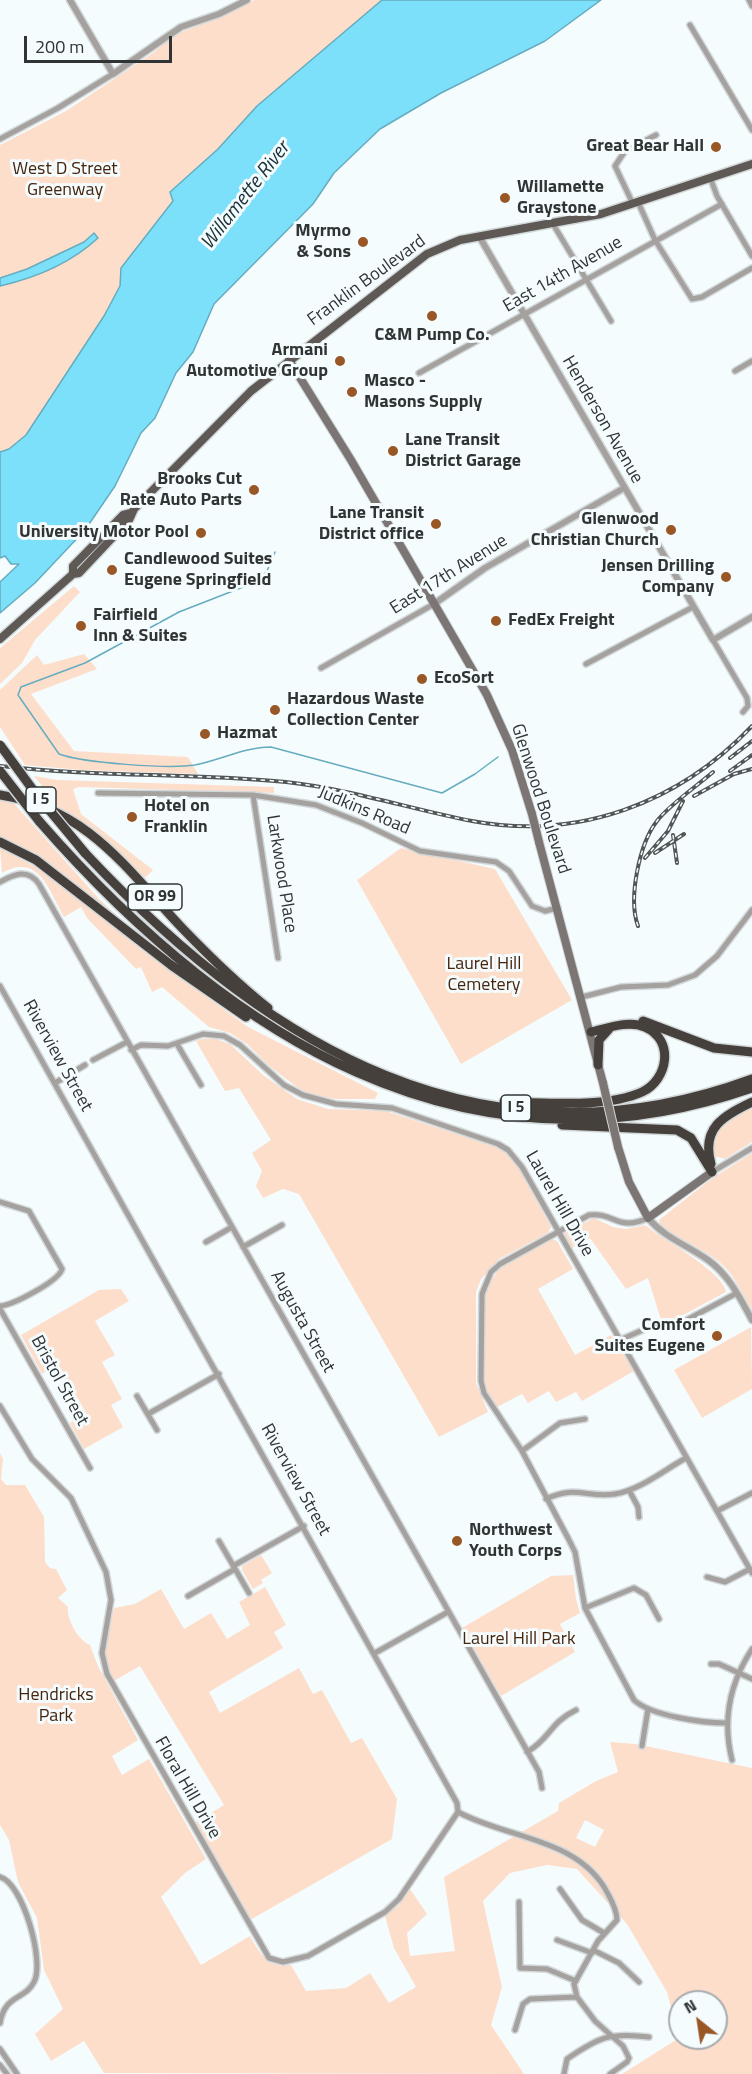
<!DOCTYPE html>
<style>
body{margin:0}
#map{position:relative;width:752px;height:2074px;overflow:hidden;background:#f5fcfe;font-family:"Titillium Web",sans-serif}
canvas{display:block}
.north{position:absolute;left:668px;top:1990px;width:60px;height:60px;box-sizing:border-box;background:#f5fcfe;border:2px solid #a7acae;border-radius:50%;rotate:330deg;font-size:16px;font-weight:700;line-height:24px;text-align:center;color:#313435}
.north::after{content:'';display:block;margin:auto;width:21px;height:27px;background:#9a5726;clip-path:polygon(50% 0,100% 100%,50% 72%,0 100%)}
.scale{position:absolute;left:24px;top:36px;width:148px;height:27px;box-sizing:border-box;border:3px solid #313435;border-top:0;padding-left:8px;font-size:18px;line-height:21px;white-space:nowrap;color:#313435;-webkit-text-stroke:4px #f5fcfe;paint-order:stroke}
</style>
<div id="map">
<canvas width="752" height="2074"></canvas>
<div class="north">N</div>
<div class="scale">200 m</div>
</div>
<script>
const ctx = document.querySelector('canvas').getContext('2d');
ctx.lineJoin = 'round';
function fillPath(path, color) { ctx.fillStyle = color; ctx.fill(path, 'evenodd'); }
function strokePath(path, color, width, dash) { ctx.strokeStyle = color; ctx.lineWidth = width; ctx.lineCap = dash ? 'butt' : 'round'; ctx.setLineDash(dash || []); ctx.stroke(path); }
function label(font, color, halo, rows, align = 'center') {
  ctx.font = font + ' "Titillium Web",sans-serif'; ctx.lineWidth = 6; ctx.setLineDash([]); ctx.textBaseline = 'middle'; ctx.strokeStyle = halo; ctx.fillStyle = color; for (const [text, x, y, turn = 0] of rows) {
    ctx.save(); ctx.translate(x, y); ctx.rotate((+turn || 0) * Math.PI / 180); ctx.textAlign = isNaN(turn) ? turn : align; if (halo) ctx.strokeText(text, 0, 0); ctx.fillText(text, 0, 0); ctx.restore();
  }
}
const green = new Path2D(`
 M254,0H382L257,106L218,149L170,191L173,200L121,268L120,286L104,316L26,435L9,449L0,452V145L66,111L153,53L174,35L219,18Z
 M74,586L80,592L35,640L22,663L0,684V648Z
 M84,654L97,669L31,694L74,751L188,757L198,774L81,770L25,765L0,727V690L37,655L44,665Z
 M34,776L57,780L274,787V793L79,787L73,789L81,814L153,870L145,878L90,826L59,808Z
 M0,798L11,800L100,900L143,940L56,869L0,837Z
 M0,848L49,874L143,951L248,1027L378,1093L375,1099H335L312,1095L298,1088L268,1065L247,1044L230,1033L209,1027L162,987L152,992L141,967L136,969L87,918L81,907L64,917C49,891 39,852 2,873Z
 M401,848L495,869L572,1000L461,1064L357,880Z
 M203,1039H216L230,1044L263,1075L297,1099L328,1109L386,1111L499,1148L514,1160L551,1227L548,1233L499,1259L481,1279L476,1292V1383L488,1412L439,1437L299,1194L283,1189L263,1198L256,1186L262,1171L252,1153L271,1140L239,1088L225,1091L196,1041Z
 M752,1106V1142L725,1159L714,1156C703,1130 734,1116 752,1106Z
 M752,1153V1310C745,1298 738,1284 730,1273C713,1251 682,1242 660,1226L659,1220L711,1179Z
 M594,1218L613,1227L626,1229L645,1225C662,1239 725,1273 726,1292L672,1321L661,1320L648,1278L626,1289L590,1238L570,1249L564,1237L565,1232Z
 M552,1239L557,1241L573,1269L538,1289L575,1355L611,1335L634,1371L582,1401L576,1392L556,1402L549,1391L528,1403L522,1394L497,1407L488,1397L484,1385L485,1289L500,1268Z
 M121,1289L129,1301L95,1321L115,1355L102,1362L122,1399L111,1405L123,1427L84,1449L70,1423L86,1413L58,1364L42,1374L21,1335L99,1290Z
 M751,1327L752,1389L702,1418L674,1370Z
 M0,1453L3,1459L1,1479L6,1485H25L44,1517L45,1562L50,1568L56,1569L67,1590L58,1598L68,1607C66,1619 79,1641 90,1645L98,1666L138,1740L112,1756L122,1775L149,1759L206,1859L185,1873L161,1897L201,1965L250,1936C260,1954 268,1968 291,1965L306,1991L346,1988L370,1973L389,2003L416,1987L394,1948L385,1916L399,1905L410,1889L427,1914L407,1933L410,1956L455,1951L444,1877L558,1811L559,1803L596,1781L618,1772L610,1742L636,1744L752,1768V2074H622L679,2038L667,1992L627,1924L577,1869L547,1865L510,1873L483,1901L502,1987L491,2025L524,2074L104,2073L84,2041L51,2061L35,2034L63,2009L44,1970L37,1918L18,1882L9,1840L0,1825ZM585,1820L604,1830L595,1847L576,1838ZM680,2002H716V2038H680Z
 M261,1555L272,1573L261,1580L263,1583L253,1589L242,1570V1566Z
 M573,1575L576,1599L580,1613L560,1624L575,1652L501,1696L462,1628L551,1576Z
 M265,1587L286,1625L274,1632L283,1648L209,1692L220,1713L299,1668L313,1694L322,1690L351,1743L362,1738L397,1799L392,1839L250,1920L193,1824L224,1805L140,1666L112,1682L104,1657L114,1608L135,1604L161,1589L184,1629L211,1613L227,1639L250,1625L239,1602Z`);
const water = new Path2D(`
 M382,0H601L545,41L441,93L380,129L334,173L313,204L214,304L193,352L176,373L155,418L141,433L115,486L85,530L35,583L0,613V582L19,564H11L5,556L0,558V452L9,449L26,435L104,316L120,286L121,268L173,201L170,192L218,149L257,106Z
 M94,233L98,238C71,263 35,278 0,286V278L27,269L84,242Z`);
const stream = new Path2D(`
 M275,552L267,571L256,582L179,612L85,663L21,687L18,695L59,754C83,763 169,769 195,765C221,760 245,747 271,747L442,793L475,774L498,757`);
const minor = new Path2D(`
 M749,0L752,6
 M690,25L752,130
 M0,139L58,108L113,74
 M710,177L717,196L752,256
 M638,202L655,240L692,299L702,297L752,268
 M633,204L615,166L625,151L656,135
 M553,224L611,321
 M735,371L752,361
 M419,373L722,204
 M713,640L747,698L748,706L743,712
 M586,664L693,607
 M321,668L434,604
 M98,793L253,795L316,805L362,823L420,851L496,862L509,871L532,906L545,911L558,908
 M253,795L278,958
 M0,882C14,874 28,868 39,884L539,1772L542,1788
 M0,986L457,1803L458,1812C508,1839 580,1838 608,1894C613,1903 617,1911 617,1920L598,1941L574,1984L577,1997L595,2021L623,2046L629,2058L627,2062L610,2074
 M582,997L621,987L668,985L695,975L717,956L752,910
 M177,1044L201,1085
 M131,1050L141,1045L168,1046L203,1034L224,1036L240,1045L284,1085L303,1095L336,1104L392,1108L498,1144L508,1150L522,1167L752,1573
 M93,1060L127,1042
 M55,1083L85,1065
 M712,1172L752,1148
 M0,1202L29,1211L62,1269C59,1281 13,1305 0,1306
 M648,1218C617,1232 615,1212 589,1215L500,1264L491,1272L482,1294L481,1381L484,1393L522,1451L568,1538L575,1552L585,1608L634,1700C651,1716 703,1723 726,1723
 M206,1242L232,1227
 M243,1247L282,1225
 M0,1309L90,1468
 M620,1340L645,1329L681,1323L737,1293
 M137,1396L157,1430
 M0,1406L32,1459L71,1498L106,1572L111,1600L102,1653L107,1674L269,1958L283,1962L308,1956L385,1912L399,1899L458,1812
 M148,1414L219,1374
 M522,1451L560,1423L585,1419
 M629,1490L638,1507L639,1517
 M546,1499C575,1485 587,1498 615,1494C640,1490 664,1470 686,1458
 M717,1511L752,1493
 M219,1541L249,1593
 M233,1566L304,1526
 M707,1577L725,1582L750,1569
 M188,1596L235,1569
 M585,1608L634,1588L646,1595L659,1619
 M375,1653L448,1612
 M711,1664H719L752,1679
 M642,1746L648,1709
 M527,1752C551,1738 549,1723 576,1710
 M732,1760C722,1720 729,1684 752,1649
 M0,1877C23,1883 45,1962 34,1982C25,2000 5,1994 0,2023
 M560,1889L582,1920L604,1933
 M519,1902L520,1968L547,1969L576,1981
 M557,1940L592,1953
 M593,1950L619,1963L639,1982
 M515,2030L523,2004L530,1999L577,1997
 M0,2049L17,2074
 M0,2065L7,2074
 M564,2074L567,2059C599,2037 610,2032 649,2037`);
const tertiary = new Path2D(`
 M70,0L113,74L181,27L219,14L247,0
 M479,236L713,640L752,617
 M434,604L485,568L624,488
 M648,1218C665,1238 687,1245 708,1260C729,1275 740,1298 752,1320`);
const secondary = new Path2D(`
 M289,360L351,460L487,695L512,750L532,814
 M539,842L603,1083
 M618,1147L629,1182L648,1218L712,1172`);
const primary = new Path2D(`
 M73,574V566L123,515L131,513
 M0,639L73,574L79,573L129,520L134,509L251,391L427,254L460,240L601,214L752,164`);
const motorway = new Path2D(`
 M0,795C89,809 127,870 184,930C211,958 238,984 268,1008
 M39,821C225,1034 462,1189 752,1088
 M0,842L36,860L171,965L246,1017
 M85,853C265,1045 483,1178 752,1079
 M643,1021L714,1048L752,1052
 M598,1065L599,1040L609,1029
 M504,1102C545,1102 604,1109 642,1092C668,1080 675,1040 645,1027C628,1020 608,1028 591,1032
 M562,1125L677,1130L691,1138L712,1172
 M711,1164C701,1128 723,1116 752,1102`);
const rail = new Path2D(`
 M730,758L752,741
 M0,766C96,777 191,773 286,782C350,789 410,809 472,821C578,841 679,803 752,726
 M730,771L752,755
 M694,796L734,774L752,769
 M673,835L677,863
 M655,853L684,834
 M645,858L668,831L683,801
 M638,926C628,899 639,844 657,821C668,806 698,785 713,772`);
const secondaryBridge = new Path2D(`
 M532,814L539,842
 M603,1083L618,1147`);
const motorwayBridge = new Path2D(`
 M0,745L36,794L85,853
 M0,771L39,821`);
const markers = [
 [716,147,6,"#9a5726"],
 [505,198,6,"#9a5726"],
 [363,242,6,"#9a5726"],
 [432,316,6,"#9a5726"],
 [340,361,6,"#9a5726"],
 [352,392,6,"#9a5726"],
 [393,451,6,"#9a5726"],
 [254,490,6,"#9a5726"],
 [436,524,6,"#9a5726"],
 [671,530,6,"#9a5726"],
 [201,533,6,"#9a5726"],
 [112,570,6,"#9a5726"],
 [726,577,6,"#9a5726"],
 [496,621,6,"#9a5726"],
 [81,626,6,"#9a5726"],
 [422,679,6,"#9a5726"],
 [275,710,6,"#9a5726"],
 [205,734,6,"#9a5726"],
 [132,817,6,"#9a5726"],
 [717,1336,6,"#9a5726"],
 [457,1541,6,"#9a5726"]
];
const shields = [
 [41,800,30],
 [155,897,54],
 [516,1108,30]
];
const shieldNames = [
 ["I 5",41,800],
 ["OR 99",155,897],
 ["I 5",516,1108]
];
const poiNames = [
 ["Great Bear Hall",704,147,"right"],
 ["Willamette",517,188],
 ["Graystone",517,209],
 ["Myrmo",351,232,"right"],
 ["& Sons",351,253,"right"],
 ["C&M Pump Co.",432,336,"center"],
 ["Armani",328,351,"right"],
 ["Automotive Group",328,372,"right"],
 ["Masco -",364,382],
 ["Masons Supply",364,403],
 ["Lane Transit",405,441],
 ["District Garage",405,462],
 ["Brooks Cut",242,480,"right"],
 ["Rate Auto Parts",242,501,"right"],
 ["Lane Transit",424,514,"right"],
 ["District office",424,535,"right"],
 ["Glenwood",659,520,"right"],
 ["Christian Church",659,541,"right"],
 ["University Motor Pool",189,533,"right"],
 ["Candlewood Suites",124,560],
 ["Eugene Springfield",124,581],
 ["Jensen Drilling",714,567,"right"],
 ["Company",714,588,"right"],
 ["Fairfield",93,616],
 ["Inn & Suites",93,637],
 ["FedEx Freight",508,621],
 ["EcoSort",434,679],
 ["Hazardous Waste",287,700],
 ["Collection Center",287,721],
 ["Hazmat",217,734],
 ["Hotel on",144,807],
 ["Franklin",144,828],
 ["Comfort",705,1326,"right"],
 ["Suites Eugene",705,1347,"right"],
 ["Northwest",469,1531],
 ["Youth Corps",469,1552]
];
const parkNames = [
 ["West D Street",65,170],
 ["Greenway",65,191],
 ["Laurel Hill",484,965],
 ["Cemetery",484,986],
 ["Laurel Hill Park",519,1640],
 ["Hendricks",56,1696],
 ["Park",56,1717]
];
const streetNames = [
 ["East 14th Avenue",563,275,-30],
 ["Franklin Boulevard",367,281,-36],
 ["Henderson Avenue",602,420,60],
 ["East 17th Avenue",449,575,-32],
 ["Glenwood Boulevard",540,799,72],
 ["Judkins Road",364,811,23],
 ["Larkwood Place",281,874,81],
 ["Riverview Street",57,1056,61],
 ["Laurel Hill Drive",559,1204,60],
 ["Augusta Street",302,1322,61],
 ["Bristol Street",59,1381,61],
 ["Riverview Street",295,1480,61],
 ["Floral Hill Drive",187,1788,60]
];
const waterNames = [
 ["Willamette River",246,196,-52]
];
fillPath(green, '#fddecb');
fillPath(water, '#7ce0fa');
strokePath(water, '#66acbf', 1.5);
strokePath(stream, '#66acbf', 1.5);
strokePath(minor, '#d2d8da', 8);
strokePath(tertiary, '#d2d8da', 9);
strokePath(secondary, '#d2d8da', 10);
strokePath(primary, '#d2d8da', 11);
strokePath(motorway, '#d2d8da', 12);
strokePath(minor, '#a4a19f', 5);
strokePath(tertiary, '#a4a19f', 6);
strokePath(secondary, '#7b7674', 8);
strokePath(primary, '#5e5955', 8);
strokePath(motorway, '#45403c', 9);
strokePath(rail, '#525657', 4);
strokePath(rail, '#f5fcfe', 1.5, [4.5]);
strokePath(secondaryBridge, '#d2d8da', 10, []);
strokePath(motorwayBridge, '#d2d8da', 12, []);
strokePath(secondaryBridge, '#7b7674', 8);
strokePath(motorwayBridge, '#45403c', 9);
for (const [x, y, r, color] of markers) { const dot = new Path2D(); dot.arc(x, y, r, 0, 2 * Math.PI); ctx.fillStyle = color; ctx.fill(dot); strokePath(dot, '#f5fcfe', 2); }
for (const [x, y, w] of shields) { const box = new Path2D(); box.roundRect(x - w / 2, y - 13, w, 26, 4.5); ctx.fillStyle = '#f5fcfe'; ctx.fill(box); strokePath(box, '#313435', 1.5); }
label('bold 16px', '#313435', null, shieldNames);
label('bold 18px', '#313435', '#f5fcfe', poiNames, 'left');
label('18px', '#47250d', '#f5fcfe', parkNames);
label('18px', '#313435', '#f5fcfe', streetNames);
label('italic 20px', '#193036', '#f5fcfe', waterNames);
</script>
